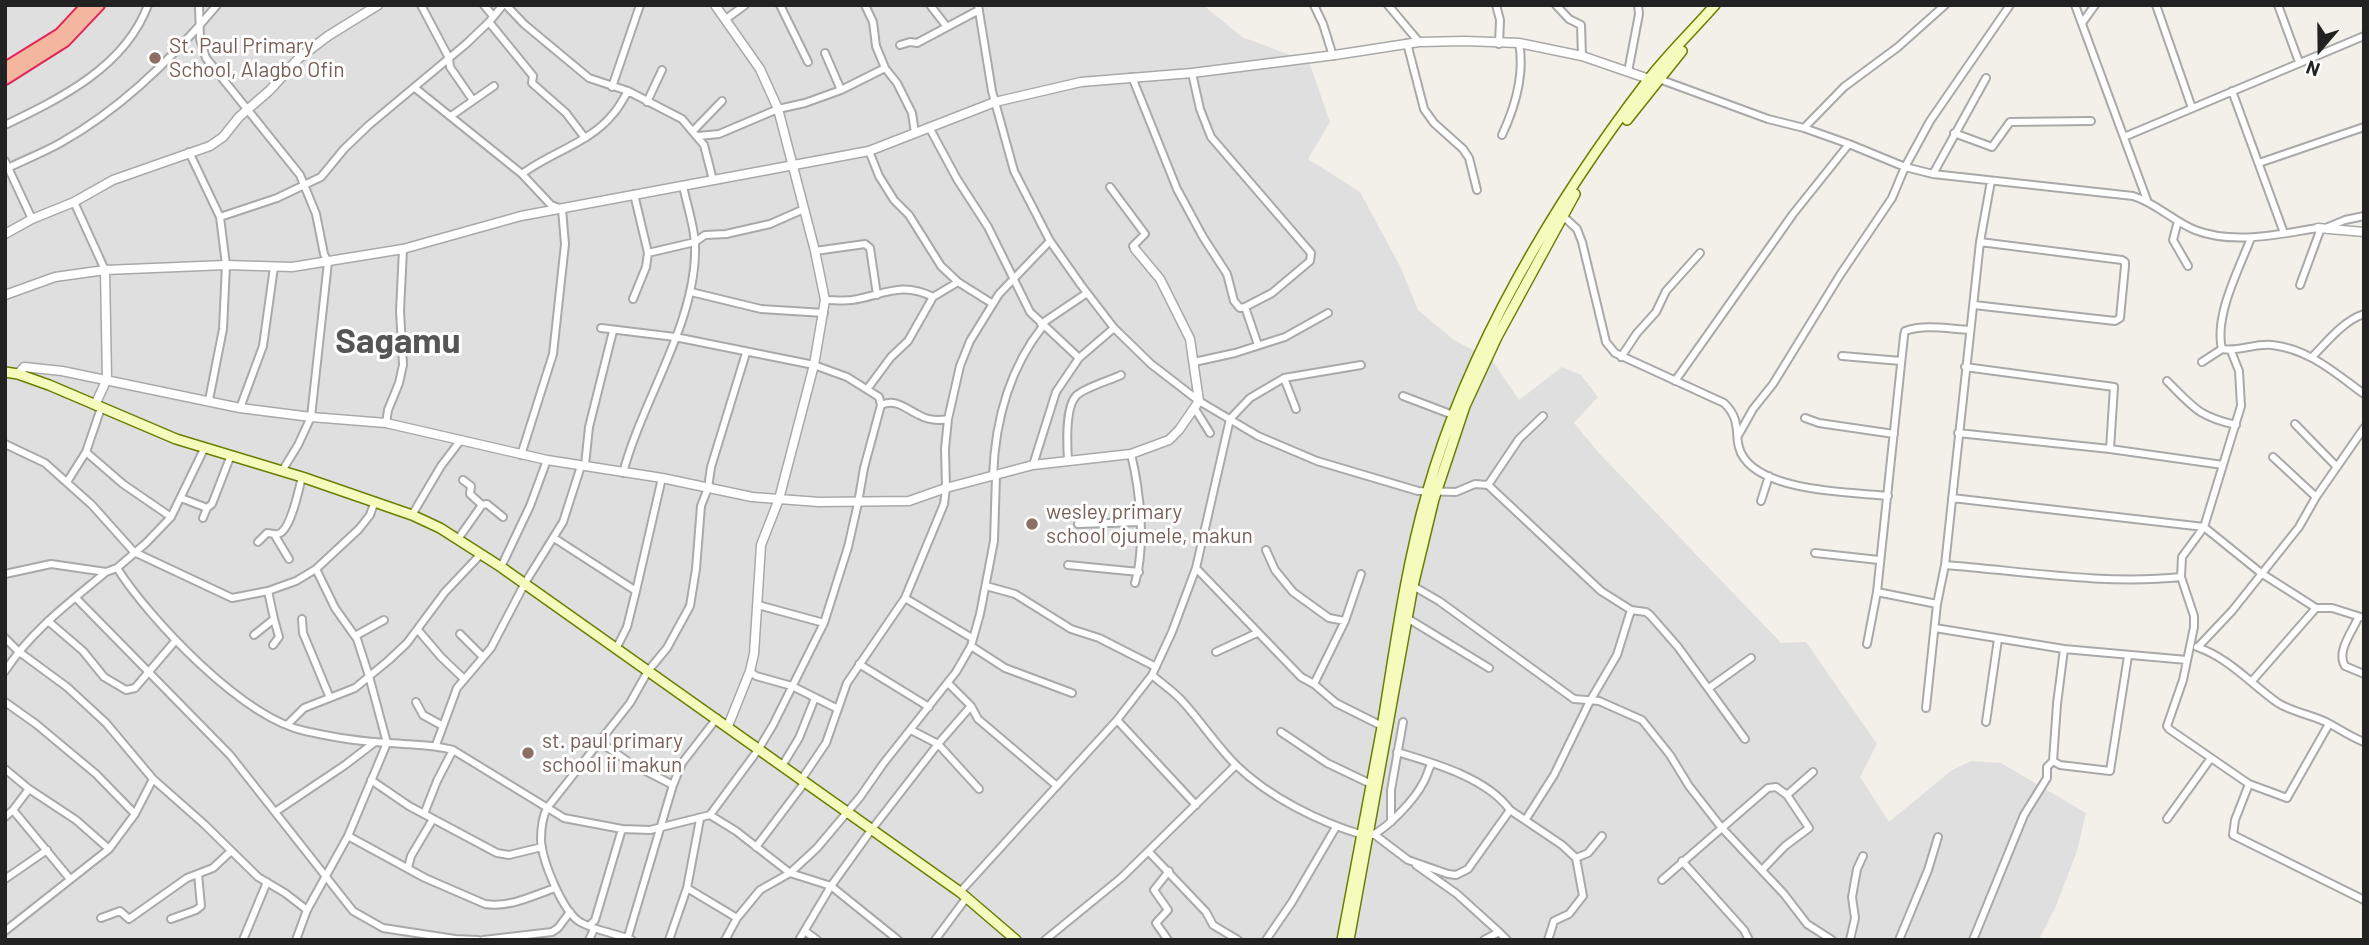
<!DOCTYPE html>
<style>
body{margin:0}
#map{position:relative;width:2369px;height:945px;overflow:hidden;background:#f2f0e9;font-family:Barlow,sans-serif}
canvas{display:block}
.frame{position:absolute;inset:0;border:7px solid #222;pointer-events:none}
.north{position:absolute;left:2285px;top:14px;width:70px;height:70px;-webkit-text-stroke:5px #fff;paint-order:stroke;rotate:200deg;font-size:19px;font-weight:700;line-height:28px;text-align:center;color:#222}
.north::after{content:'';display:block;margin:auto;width:24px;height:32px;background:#222;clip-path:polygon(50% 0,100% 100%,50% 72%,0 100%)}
</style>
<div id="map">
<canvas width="2369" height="945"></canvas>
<div class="frame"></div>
<div class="north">N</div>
</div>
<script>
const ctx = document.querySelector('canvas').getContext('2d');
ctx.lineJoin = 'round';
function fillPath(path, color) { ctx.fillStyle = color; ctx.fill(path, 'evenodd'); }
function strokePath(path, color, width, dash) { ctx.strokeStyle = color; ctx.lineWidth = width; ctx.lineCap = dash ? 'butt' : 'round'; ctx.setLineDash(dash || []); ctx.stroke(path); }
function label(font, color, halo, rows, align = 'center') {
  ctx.font = font + ' Barlow,sans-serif'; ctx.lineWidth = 6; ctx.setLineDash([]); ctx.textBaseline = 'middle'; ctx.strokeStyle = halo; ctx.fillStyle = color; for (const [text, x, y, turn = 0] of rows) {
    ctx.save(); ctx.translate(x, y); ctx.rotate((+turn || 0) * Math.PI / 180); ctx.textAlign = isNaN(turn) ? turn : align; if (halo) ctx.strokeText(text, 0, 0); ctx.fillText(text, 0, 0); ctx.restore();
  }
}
const residential = new Path2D(`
 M5,5H1203L1242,37L1309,62L1330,122L1308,159L1360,192L1401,268L1418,310L1454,340L1492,360L1519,400L1562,367L1581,375L1598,397L1574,423L1598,452L1781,643L1806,642L1877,744L1860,777L1889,822L1952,770L1971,761L2001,763L2086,813L2077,851L2056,906L2039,940H5Z`);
const minor = new Path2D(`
 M199,5L200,39L206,58L300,175L316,214L324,254L328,262L311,417L298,445L282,471
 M421,5L449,58L450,67L472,99
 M484,5L493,16
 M506,5L524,24L589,78L628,91L682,119L704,145L713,180
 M780,5L808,62
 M865,5L873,22L876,46L885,68L897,83L912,113L915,133
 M930,5L947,27
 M978,5L992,91L1014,171L1050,241L1081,285L1114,328L1151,364L1199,401L1258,436L1317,461L1418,491L1456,492L1475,484L1488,485L1601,591L1631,610L1646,612L1650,615L1678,647L1745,739
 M1314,5L1323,24L1333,56
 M1388,5L1419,42
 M1496,5L1500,20L1499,44
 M1556,5L1569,19L1581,25L1582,56
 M2075,5L2147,200
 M2156,5L2192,108
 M2278,5L2299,62
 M726,19L745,5
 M489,22L533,76L532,83L566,113L585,138
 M2082,23L2095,5
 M1407,43L1424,109L1434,123L1463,149L1469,158L1477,190
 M900,45L910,42L917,43L979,10
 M825,53L841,90
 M1628,72L1639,14L1638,5
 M1132,77L1177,189L1203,237L1227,274L1234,301L1240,308L1245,307L1272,293L1310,261L1311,253L1211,137L1200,109L1192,73
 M1659,79L1768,119L1804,128L1849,144L1905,167L1933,174L2133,196C2156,203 2173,221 2195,230C2234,245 2279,234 2318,228
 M612,87L640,5
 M415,88L522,174L551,205L562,209L565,244L553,354L521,455
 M2232,91L2284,233
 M647,102L662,70
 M451,116L494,86
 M5,125C61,98 125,67 148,5
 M929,127L957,179L988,227L1030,312L1079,358
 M1804,128L1844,87L1898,47L1945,5
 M693,131L722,101
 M1954,133L1992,147L2010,122L2091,121
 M1502,135C1515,107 1525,74 1519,43
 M698,136L719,134L778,109L805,103L841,90L885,68
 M2124,137L2364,36
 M869,151L879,176L894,200L909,215L941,266L958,282L993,304
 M189,152L220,217L226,265L223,329L209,400
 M5,161L32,219
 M2259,163L2364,127
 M8,168C26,159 45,152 62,142C122,108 173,58 217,5
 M522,174C551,152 590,143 613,114C619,108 623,99 628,91
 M1933,174L1986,78
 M1110,187L1145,234L1133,246L1135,249
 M74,202L105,270
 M1563,216L1577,229L1582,242L1606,342L1615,353L1724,403C1745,423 1731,440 1744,458C1768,492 1850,492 1888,496
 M220,217L277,198L321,177L344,149L369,125L466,44L489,22L503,5
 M2178,221L2173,240L2188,266
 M2328,227L2345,220L2364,216
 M815,251L865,244L870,248L877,295
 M648,253L695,242L705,235L726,234L770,224L804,209
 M2300,285L2321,228
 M691,292L761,309L824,313
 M633,299L646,267L648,253L634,194
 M825,300C834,300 843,301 852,300C884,295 901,281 933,297
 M1974,305L2115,321L2120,318L2125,266V262L2122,260L1980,242
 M1245,307L1258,345
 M1041,324L1087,293
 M601,328L675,337L814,365L847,377L879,397L881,405L864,468L858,503L848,547L824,623L773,725L758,750L710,815
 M2222,349C2214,316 2239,269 2251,238
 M2231,351L2239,371L2241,406L2204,527L2182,557L2181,577L2194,616V627L2183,680L2167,726L2169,729L2249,784L2287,798L2329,724
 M1842,356L1901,361
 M2313,356C2328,341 2343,321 2364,314
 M1621,357L1637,333L1656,312L1666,291L1700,253
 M1194,362L1235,353L1285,337L1328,313
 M2202,362L2222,349C2239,352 2255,343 2272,345C2309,349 2335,373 2364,394
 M1965,367L2114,387L2110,449
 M1284,378L1296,409
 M1675,381L1793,214L1849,144
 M2167,381C2194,408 2198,416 2236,425
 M868,388L891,357L908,341L933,297L958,282
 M1403,396L1453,415
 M881,405C896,398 906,409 919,415C928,420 938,421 948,419
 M240,408L263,346L274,267
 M1195,409L1210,433
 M1805,418L1819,423L1894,434
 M386,423L388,410L399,383L403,365L400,311L403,249
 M2295,424L2337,467
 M1958,433L2110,449L2223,465
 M1739,434L1753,409L1773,384L1840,275L1892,198L1905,167L1930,121L2010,5
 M5,444L45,463L92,505L134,552L232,598L268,591L296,581L316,569L359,529L370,515L375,501
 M86,452L123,484L171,517
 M1131,454C1140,491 1146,545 1135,583
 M2273,457L2316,497
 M1068,460C1067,444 1065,408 1076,396C1083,388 1111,380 1121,375
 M585,465L589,427L613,331
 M1033,465L1056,392L1079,358L1114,328
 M623,473C642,400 698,320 695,244C694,225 687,205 683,186
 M993,476C995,422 1009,369 1043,326
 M67,482L86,452L101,408
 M1488,485L1519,439L1543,416
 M181,498L207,508L203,518
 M1952,498L2204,527L2261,573L2316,608H2332L2364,618
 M1761,501L1769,476
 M482,505L487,504L503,517
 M207,508L212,504L231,455
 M412,515L441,466L460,441
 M1078,524L1140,522
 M274,534L289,559
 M554,538L636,591
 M458,539L482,505L470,494L471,486L463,480
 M258,542L267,533C271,533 275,535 278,534C291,531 299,488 302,477
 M1266,550L1275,570L1293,592L1329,618L1345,621
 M1815,553L1879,560
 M1068,565L1139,572
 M1945,565C2023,571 2103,585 2181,577
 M501,567L530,506L547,460
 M117,568C150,620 243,718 305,731C332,737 362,742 390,743C412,745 432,744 453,750L564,818L622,829L650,830L710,815L736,831L790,873L831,886L898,940
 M1196,568L1301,677L1314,684L1336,703L1382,726
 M5,574L51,564L106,572
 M986,586L1015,594L1071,629L1099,638L1156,667
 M1413,586L1439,601L1574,699L1599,701L1642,720L1670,755L1689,786L1721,827L1784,894L1807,924L1832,940
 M1877,592L1937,604
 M76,598L230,755L353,911L383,928L455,939L478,940
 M905,598L972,638
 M758,605L824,623
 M1407,618L1489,668
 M2358,618C2352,632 2336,652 2345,666L2364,674
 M302,619L303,633L330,698
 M48,621L83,651L104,677L126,690L135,688L176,640
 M1935,628L2064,649L2187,660
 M418,630L441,657L464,679
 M460,634L483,657
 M254,635L274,619L268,591
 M355,636L384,620
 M5,638L18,651L67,687L106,723L153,779L204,824L258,877L285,893L307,910
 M1867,644L1877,592L1904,336L1905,331C1925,324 1949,329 1970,330
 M273,645L279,637L274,619
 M971,646L1005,668L1072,693
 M2197,647C2229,658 2251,684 2278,703C2294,713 2314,715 2330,724C2341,730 2351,737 2364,742
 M2198,647L2232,611L2299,527L2316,497L2364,428
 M616,649L627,627L636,591L662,478
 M1216,652L1257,633
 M859,664L929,707
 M5,671C32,630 69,603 106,572L117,568L146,543L171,517L205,447
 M750,671L756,676L792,686L836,708
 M1152,675C1162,684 1175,692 1184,703C1202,723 1217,746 1236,765C1269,797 1319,822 1363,835
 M2252,681L2316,608
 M948,683L971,706L978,719L1057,786
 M1314,684L1345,621L1361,574
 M1709,688L1751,658
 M5,702L36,724L96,774L135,814
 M416,702L423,715L443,726
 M1926,708L1937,604L1945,565L1980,242L1991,181
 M1117,720L1196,805
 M1986,722L1998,639
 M287,725L304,708L355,688L389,660L407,643L445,592L481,554
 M911,730L938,744L979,789
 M1281,732L1327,763L1371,784
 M600,742L630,763L673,785
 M436,745L457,688L491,648L525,583L563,522L581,466
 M1397,752C1434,763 1487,778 1510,810L1562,845L1576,858L1583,896L1569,914L1554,921L1548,940
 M2053,761L2060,765L2110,771L2128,656
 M782,766L799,738L815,698
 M5,769L29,789L76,820L109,849
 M371,780L409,806L497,853L509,855L542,847
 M801,780L826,743L847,683L905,598L944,504L946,488L945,449L948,419L960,366L970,341L999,294L1050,241
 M2249,784L2235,820L2233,835L2364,900
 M1787,795L1813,772
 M13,810L70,879
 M275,812L345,765L375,742
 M424,814L437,781L453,750
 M5,817L13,810L29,789
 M1526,819L1554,775L1590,701L1617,655L1631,610
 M2167,819L2211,758
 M1391,822V790L1403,722
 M1372,835C1388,828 1415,799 1423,783C1427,777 1428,769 1432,763
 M1375,835L1408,860L1448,874L1456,875L1468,869L1510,810
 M348,836L425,878L485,904C509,908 532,896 555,888
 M756,847L805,782
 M1149,852L1206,912L1213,925L1238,940
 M1576,858L1588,853L1602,836
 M1682,861L1744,930L1749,940
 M1416,865L1457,894L1499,932
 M408,868L411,856L433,819
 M5,879L47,850
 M1662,880L1768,788L1776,787L1787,795L1809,828L1785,846L1762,870
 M687,888L737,918
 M960,892L1117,720L1152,675L1172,632L1196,568L1230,419L1250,398L1284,378L1361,365
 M101,918L120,911L129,919L187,878L213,868L231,851
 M171,919L196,910L201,906L198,874
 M590,925L595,920L622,829
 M5,931L109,849L135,814L153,779
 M805,931L817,940
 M243,940L267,882
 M296,940L307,910L348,836L387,743L369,676L357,639L335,608L316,569
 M483,940L552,932L558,928L570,912
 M589,940L594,929
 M627,940L673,785L682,763L717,718
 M632,940C615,933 596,931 580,922C562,911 542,860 541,840C541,829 542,818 547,808L630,703L648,671L667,648L690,606L696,569L701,506L708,488L711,467L746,353
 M669,940L687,888L700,819
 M725,940L737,918L760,890L790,873L817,848L860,797L883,764L956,672L971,646L980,614L994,541L996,476
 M799,940L831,886L872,829L938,744L971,706
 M935,940L967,897
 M1045,940L1121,878L1236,765
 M1168,940L1156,923L1168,910L1154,890L1169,871
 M1266,940L1292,902L1336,827
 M1484,940L1499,932L1507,940
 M1850,940L1855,918L1852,897L1857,869L1863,856
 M1899,940L1928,870L1938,837
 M1973,940L2024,815L2047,778V767L2053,761L2057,704L2064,649`);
const tertiary = new Path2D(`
 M715,5L760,69L778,109L815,251L825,300L814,365L779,499L761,545L754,654L750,671L728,726
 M2318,228L2364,232
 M5,234L32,219L74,202L113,180L210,146L223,137L239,117L270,90L299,58L328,36L378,5
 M5,295L55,277L105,270L226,265L292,267L403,249L521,216L869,151L995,102L1081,82L1192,73L1335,55L1419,42L1465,41L1519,43L1582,56L1649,79
 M18,374L24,367L62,371L240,408L311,417L386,423L547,460L662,478L752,497L819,502L909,501L946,488L1033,465L1131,454L1169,440L1179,430L1199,401L1190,339L1160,279L1135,249
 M95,405L107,379L105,270`);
const secondary = new Path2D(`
 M1627,120L1682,51
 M5,372L18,374L49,385L176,439L302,477L412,515L440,528L501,567L960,892L1016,940
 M1342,940C1356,869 1369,798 1382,727C1395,648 1405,570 1427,493C1468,347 1556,200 1648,80C1668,54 1693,30 1715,5
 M1349,940L1413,586L1434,499L1465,406L1497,337L1575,194`);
const trunk = new Path2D(`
 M5,68L60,34L87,5
 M5,79L65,41L99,5`);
const markers = [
 [155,58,7,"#8d6e63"],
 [1032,524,7,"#8d6e63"],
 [528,753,7,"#8d6e63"]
];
const educationNames = [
 ["St. Paul Primary",169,46],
 ["School, Alagbo Ofin",169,70],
 ["wesley primary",1046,512],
 ["school ojumele, makun",1046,536],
 ["st. paul primary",542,741],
 ["school ii makun",542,765]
];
const townNames = [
 ["Sagamu",398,341]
];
fillPath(residential, '#e0dfdf');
strokePath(minor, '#a9a9a9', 10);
strokePath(tertiary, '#a9a9a9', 11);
strokePath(secondary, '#697f02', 12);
strokePath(trunk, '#e02659', 14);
strokePath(minor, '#fff', 6);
strokePath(tertiary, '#fff', 8);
strokePath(secondary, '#f4fbbd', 9);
strokePath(trunk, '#f4b69e', 10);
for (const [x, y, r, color] of markers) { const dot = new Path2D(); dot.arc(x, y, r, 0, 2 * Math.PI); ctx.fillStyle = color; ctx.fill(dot); strokePath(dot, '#fff', 2.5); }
label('21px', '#785e54', '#fff', educationNames, 'left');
label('bold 35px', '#555', '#fff', townNames);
</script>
